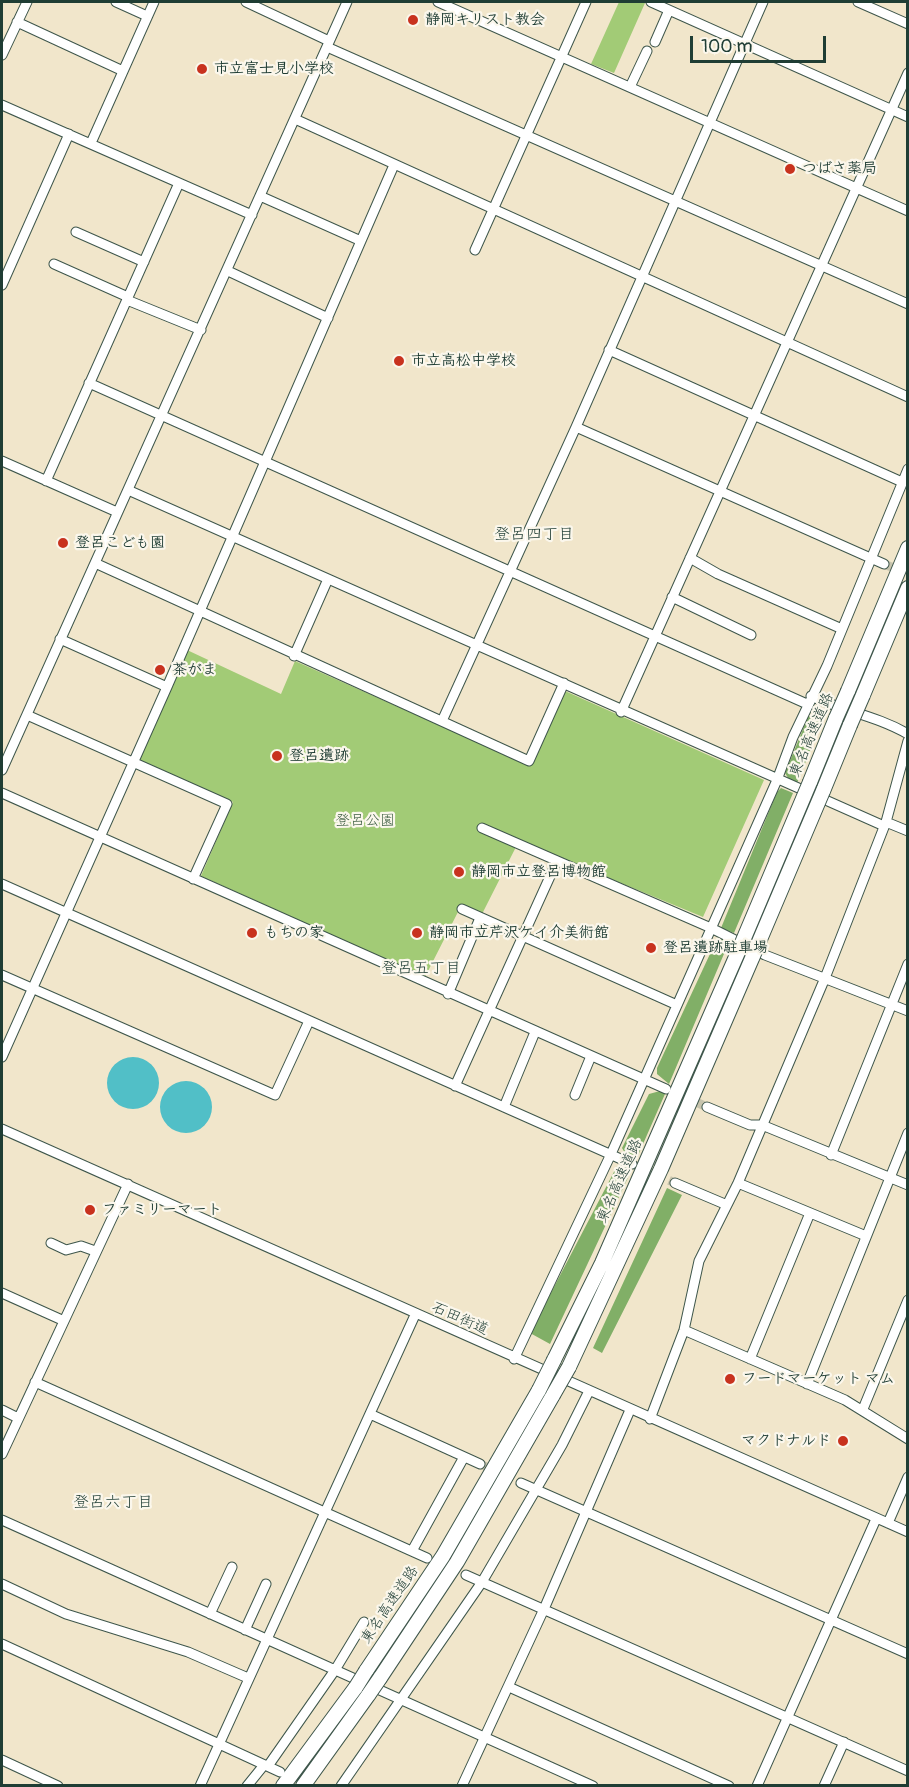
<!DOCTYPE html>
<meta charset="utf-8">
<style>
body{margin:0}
#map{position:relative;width:909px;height:1787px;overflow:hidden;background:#f1e6cb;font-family:Pangolin,sans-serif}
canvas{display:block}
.frame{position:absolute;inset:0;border:3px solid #1f3d34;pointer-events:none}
.scale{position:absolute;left:690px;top:36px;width:136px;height:27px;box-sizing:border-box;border:3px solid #1f3d34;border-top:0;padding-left:8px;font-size:18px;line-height:21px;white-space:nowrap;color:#1f3d34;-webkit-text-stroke:4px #fbf7ec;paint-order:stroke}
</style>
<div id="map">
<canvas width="909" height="1787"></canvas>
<div class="frame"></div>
<div class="scale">100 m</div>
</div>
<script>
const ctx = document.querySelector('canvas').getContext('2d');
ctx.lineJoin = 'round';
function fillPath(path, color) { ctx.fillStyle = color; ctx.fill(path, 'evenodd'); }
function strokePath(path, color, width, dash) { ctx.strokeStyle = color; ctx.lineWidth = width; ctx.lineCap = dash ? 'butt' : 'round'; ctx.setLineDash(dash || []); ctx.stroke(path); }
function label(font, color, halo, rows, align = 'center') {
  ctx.font = font + ' Pangolin,"Klee One",sans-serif'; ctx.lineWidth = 4.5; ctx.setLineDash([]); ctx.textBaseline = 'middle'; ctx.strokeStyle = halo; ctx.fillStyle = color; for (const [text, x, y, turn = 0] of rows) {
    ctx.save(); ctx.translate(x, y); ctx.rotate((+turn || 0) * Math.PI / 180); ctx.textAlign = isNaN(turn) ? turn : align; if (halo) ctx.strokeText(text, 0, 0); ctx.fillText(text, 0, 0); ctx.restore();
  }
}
const green = new Path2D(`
 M619,2L645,3L614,73L591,64Z
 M187,650L281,694L295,661L531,766L565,691L764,780L703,917L519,841L481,916L461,906L425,977L201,876L233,802L138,760Z`);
const forest = new Path2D(`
 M820,711L826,712L797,783L790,781L785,773L808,717Z
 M781,788L793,793L734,933L721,928L777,792Z
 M722,939L729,942L669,1084L657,1074V1068L716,941Z
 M660,1091L665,1094L636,1160L625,1153L622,1148L649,1094Z
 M622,1165L632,1169L550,1344L530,1333L617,1166Z
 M667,1188L682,1195L602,1353L593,1348Z`);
const water = new Path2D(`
 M107 1083a26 26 0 1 1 52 0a26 26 0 1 1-52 0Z
 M160 1107a26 26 0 1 1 52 0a26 26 0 1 1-52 0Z`);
const minorTunnel = new Path2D(`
 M884,564L908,574
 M671,1091L707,1107
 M632,1164L675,1183
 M480,1464L521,1483`);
const minor = new Path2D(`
 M116,2L147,16
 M246,2L329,41
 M438,2L908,211
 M651,2L908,117
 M858,2L908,24
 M17,22L123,71
 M655,42L669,10
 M327,47L908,304
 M2,55L27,2
 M630,87L647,51
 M2,105L252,215
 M295,119L908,397
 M91,143L154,2
 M260,196L361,241
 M76,232L144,262
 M475,250L586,2
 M54,264L128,297
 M228,271L328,318
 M2,285L69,134
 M127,300L201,330
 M609,350L902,482
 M89,383L807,704
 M576,427L884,564
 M2,461L117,512
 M46,481L179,183
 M128,490L884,826
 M690,558L718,574L842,629
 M95,563L529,761L564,683
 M672,597L751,635
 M60,639L167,687
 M294,656L328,579
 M811,696C843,711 877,716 908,734
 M621,712L908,73
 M27,715L227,804L193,879
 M442,721L576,427L763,2
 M2,770L347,2
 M2,793L666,1089
 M886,822L908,831
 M482,828L711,928L765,955L908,1011
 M2,884L632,1164
 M462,909L677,1005
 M2,975L275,1095L309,1021
 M448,994L480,918
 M2,1057L167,687L394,165
 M455,1086L557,861
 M575,1095L591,1056
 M504,1107L535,1032
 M707,1107L750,1125H762L908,1185
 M2,1129L908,1532
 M831,1155L908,964
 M675,1183L727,1205
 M738,1183L866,1236
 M51,1243L66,1250L81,1246L95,1251
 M2,1293L62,1320
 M684,1330L845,1400L908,1439
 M514,1359L611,1154L777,780L793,737L827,666L908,469
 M750,1359L810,1213
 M35,1382L427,1558
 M807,1384L908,1133
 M863,1409L908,1300
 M2,1410L18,1418
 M370,1414L480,1464
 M650,1419L684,1330L699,1261L738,1183L825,978L886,822L908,741
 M2,1454L128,1184
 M521,1483L908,1654
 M2,1520L593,1786
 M888,1523L908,1477
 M412,1551L464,1457
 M466,1575L908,1771
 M2,1584L66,1614L188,1652L248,1678
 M210,1614L232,1567
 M245,1630L266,1584
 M2,1644L280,1772
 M509,1687L729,1786
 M2,1760L58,1786
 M268,1766L335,1670L364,1622
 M200,1786L415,1315
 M247,1786L264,1765
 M341,1786L482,1582L562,1445L589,1391
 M462,1786L544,1609L630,1410
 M757,1786L876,1519
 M824,1786L844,1742`);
const highway = new Path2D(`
 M848,691L908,548
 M863,695L908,588
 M810,782L836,718
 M823,791L850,725
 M554,1360L602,1263L739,950
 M569,1367L661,1169L753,956
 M366,1671L443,1556L539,1390
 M380,1678L457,1562L553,1395
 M283,1786L356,1687
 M303,1786L369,1694`);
const highwayBridge = new Path2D(`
 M836,718L848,691
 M850,725L863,695
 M739,950L810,782
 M753,956L823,791
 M539,1390L554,1360
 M553,1395L569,1367
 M356,1687L366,1671
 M369,1694L380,1678`);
const markers = [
 [413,20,6,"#c8321e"],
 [202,69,6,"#c8321e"],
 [790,169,6,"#c8321e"],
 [399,361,6,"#c8321e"],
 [63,543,6,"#c8321e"],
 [160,670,6,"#c8321e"],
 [277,756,6,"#c8321e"],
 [459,872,6,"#c8321e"],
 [252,933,6,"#c8321e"],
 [417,933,6,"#c8321e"],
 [651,948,6,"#c8321e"],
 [90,1210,6,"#c8321e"],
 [730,1379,6,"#c8321e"],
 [843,1441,6,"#c8321e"]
];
const poiNames = [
 ["静岡キリスト教会",425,20],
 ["市立富士見小学校",214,69],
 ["つばさ薬局",802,169],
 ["市立高松中学校",411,361],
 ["登呂こども園",75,543],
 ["茶がま",172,670],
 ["登呂遺跡",289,756],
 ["静岡市立登呂博物館",471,872],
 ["もちの家",264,933],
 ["静岡市立芹沢ケイ介美術館",429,933],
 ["登呂遺跡駐車場",663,948],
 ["ファミリーマート",102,1210],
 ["フードマーケット マム",742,1379],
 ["マクドナルド",831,1441,"right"]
];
const streetNames = [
 ["東名高速道路",812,735,-67],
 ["東名高速道路",620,1181,-66],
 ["石田街道",460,1319,24],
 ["東名高速道路",390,1605,-56]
];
const parkNames = [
 ["登呂公園",365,821]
];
const neighbourhoodNames = [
 ["登呂四丁目",534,535],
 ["登呂五丁目",421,969],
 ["登呂六丁目",113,1503]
];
fillPath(green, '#a2cb76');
fillPath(forest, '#81af67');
fillPath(water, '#51bfc7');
strokePath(minorTunnel, '#c7c4ad', 9, [9, 4.5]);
strokePath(minor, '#3e564b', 11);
strokePath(highway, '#3e564b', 16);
strokePath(minor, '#fff', 9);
strokePath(highway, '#fff', 14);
strokePath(highwayBridge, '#3e564b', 16, []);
strokePath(highwayBridge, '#fff', 14);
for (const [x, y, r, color] of markers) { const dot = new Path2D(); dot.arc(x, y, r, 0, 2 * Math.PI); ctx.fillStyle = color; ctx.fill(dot); strokePath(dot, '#fbf7ec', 2); }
label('bold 15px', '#1f3d34', '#fbf7ec', poiNames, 'left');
label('15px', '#1f3d34', '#fbf7ec', streetNames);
label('15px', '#406044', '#fbf7ec', parkNames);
label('16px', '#1f3d34', '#fbf7ec', neighbourhoodNames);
</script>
